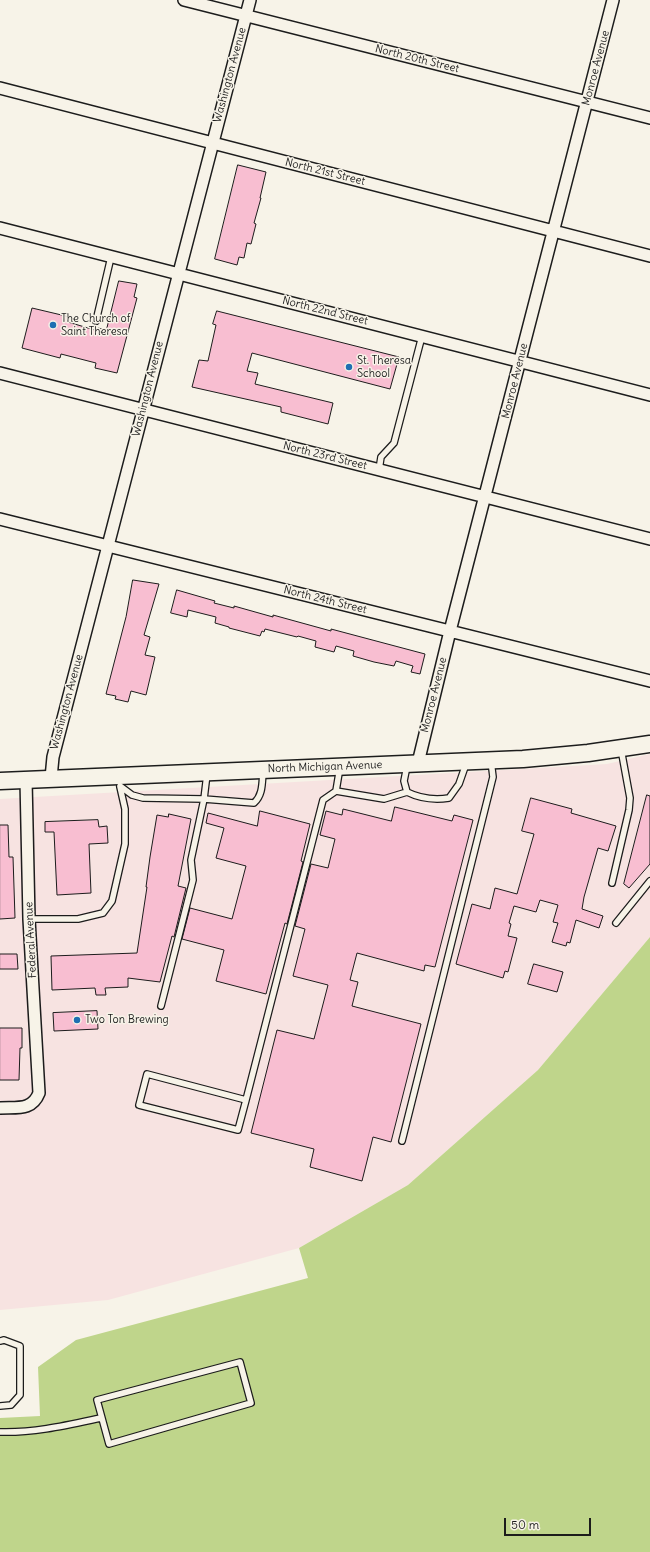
<!DOCTYPE html>
<style>
body{margin:0}
#map{position:relative;width:650px;height:1552px;overflow:hidden;background:#f7f3e8;font-family:Delius,sans-serif}
canvas{display:block}
.scale{position:absolute;left:504px;top:1518px;width:87px;height:18px;box-sizing:border-box;border:2px solid #1c1c1c;border-top:0;padding-left:5px;font-size:12px;line-height:14px;white-space:nowrap;color:#1c1c1c;-webkit-text-stroke:3px #f7f3e8;paint-order:stroke}
</style>
<div id="map">
<canvas width="650" height="1552"></canvas>
<div class="scale">50 m</div>
</div>
<script>
const ctx = document.querySelector('canvas').getContext('2d');
ctx.lineJoin = 'round';
function fillPath(path, color) { ctx.fillStyle = color; ctx.fill(path, 'evenodd'); }
function strokePath(path, color, width, dash) { ctx.strokeStyle = color; ctx.lineWidth = width; ctx.lineCap = dash ? 'butt' : 'round'; ctx.setLineDash(dash || []); ctx.stroke(path); }
function label(font, color, halo, rows, align = 'center') {
  ctx.font = font + ' Delius,sans-serif'; ctx.lineWidth = 3; ctx.setLineDash([]); ctx.textBaseline = 'middle'; ctx.strokeStyle = halo; ctx.fillStyle = color; for (const [text, x, y, turn = 0] of rows) {
    ctx.save(); ctx.translate(x, y); ctx.rotate((+turn || 0) * Math.PI / 180); ctx.textAlign = isNaN(turn) ? turn : align; if (halo) ctx.strokeText(text, 0, 0); ctx.fillText(text, 0, 0); ctx.restore();
  }
}
const built = new Path2D(`
 M650,754V937L538,1070L408,1185L299,1248L108,1300L0,1310V799L607,764Z`);
const green = new Path2D(`
 M650,937V1552H0V1418L40,1416L38,1367L76,1340L308,1278L299,1248L408,1185L538,1070Z`);
const building = new Path2D(`
 M238,165L266,172L260,198H261L254,223L256,224L251,244L247,243L244,258L239,257L237,265L215,259Z
 M119,281L137,284L134,297L137,298L117,373L95,368L96,363L61,354L60,358L22,348L32,308L70,317L68,322L98,331V328L106,330Z
 M217,311L399,357L390,389L252,353L247,371L258,373L255,384L333,403L328,424L281,412V407L192,387L199,360L208,361L216,325L213,324Z
 M133,580L159,584L144,635L150,637L145,655L155,657L146,695L131,691L128,702L115,699L116,696L106,694L126,617Z
 M177,590L215,601L214,603L234,608V606L273,617V615L331,631V629L425,654L420,674L411,672L413,666L396,661L394,666L374,662L353,656L354,651L336,646L334,652L315,647L316,641L298,636L297,637L265,629L264,632L262,631L260,636L229,628V627L215,623L216,617L188,610L187,617L171,613Z
 M647,795L650,796V864L629,888L624,884Z
 M531,798L572,809L571,813L616,826L608,851L598,848L584,897L582,909L603,916L599,928L576,920L570,943L567,942L566,946L552,942L558,923L553,922L558,905L540,900L536,912L514,906L509,923L511,924L508,936L517,938L508,972L505,971L503,978L456,964L472,904L490,909L495,888L517,894L534,834L522,831Z
 M395,807L452,821L454,815L473,820L435,967L425,965L424,971L357,953L350,980L358,982L352,1006L421,1024L391,1142L373,1137L362,1181L310,1167L314,1149L251,1133L277,1030L314,1039L328,985L293,976L305,929L295,926L311,864L328,868L335,839L320,835L326,811L342,815L343,809L391,821Z
 M260,811L310,824L301,861L303,862L287,924L285,923L266,994L216,981L224,950L182,939L190,908L232,919L246,866L216,858L224,828L206,823L208,813L257,826Z
 M169,814L191,819L178,886L186,888L174,937L172,936L160,982L128,978V987L105,988L106,995H96L95,988L52,990L51,956L137,953L147,887H146L150,857L157,815L168,817Z
 M98,820L99,827L107,826L108,843L89,844L91,893L57,895L54,832H45V822Z
 M0,825H8L9,857H13L15,918L0,919Z
 M0,954H17L18,969H0Z
 M534,964L563,972L557,992L528,984Z
 M97,1011L98,1029L54,1031L53,1013Z
 M0,1028H22V1048H20L19,1080H0Z`);
const lane = new Path2D(`
 M96,321L111,257
 M379,470L381,457L394,443L422,336
 M407,766L404,781L407,792C419,798 435,800 449,798L459,784L466,764
 M340,767L336,791L384,799L407,792
 M120,786L132,795L143,798L204,799L254,803C263,795 262,783 263,772
 M612,883L629,810L630,798L621,749
 M29,919H78L103,913L112,901L125,844V809L120,787
 M616,923L650,881
 M161,1006L193,880L191,860L204,799L207,774
 M246,1100L147,1074L139,1105L238,1130L246,1100L323,800L336,791
 M402,1141L493,777L491,761
 M0,1341L4,1340L20,1346V1395L11,1405L0,1406
 M240,1362L251,1403L109,1444L97,1400Z
 M0,1432C35,1433 68,1425 101,1418`);
const street = new Path2D(`
 M184,0L650,118
 M0,88L650,256
 M0,228L650,395
 M0,373L650,539
 M0,519L650,681
 M418,763L450,631L613,0
 M51,778L53,757L250,0
 M0,1108C17,1107 32,1111 39,1093L29,919L26,780`);
const secondary = new Path2D(`
 M0,781L523,759L588,753L650,744`);
const markers = [
 [53,325,4,"#1f6fb2"],
 [349,367,4,"#1f6fb2"],
 [77,1020,4,"#1f6fb2"]
];
const streetNames = [
 ["North 20th Street",417,59,14],
 ["Monroe Avenue",596,68,-75],
 ["Washington Avenue",230,75,-75],
 ["North 21st Street",325,172,14],
 ["North 22nd Street",325,311,14],
 ["Monroe Avenue",515,381,-76],
 ["Washington Avenue",148,389,-76],
 ["North 23rd Street",325,456,14],
 ["North 24th Street",325,600,14],
 ["Monroe Avenue",434,695,-76],
 ["Washington Avenue",67,702,-75],
 ["North Michigan Avenue",325,767,-2],
 ["Federal Avenue",31,940,-93]
];
const poiNames = [
 ["The Church of",61,319],
 ["Saint Theresa",61,332],
 ["St. Theresa",357,361],
 ["School",357,374],
 ["Two Ton Brewing",85,1020]
];
fillPath(built, '#f7e3e1');
fillPath(green, '#bfd58b');
fillPath(building, '#f8bed1');
strokePath(building, '#1c1c1c', 1);
strokePath(lane, '#1c1c1c', 8);
strokePath(street, '#1c1c1c', 14);
strokePath(secondary, '#1c1c1c', 19);
strokePath(lane, '#f7f3e8', 5.5);
strokePath(street, '#f7f3e8', 11);
strokePath(secondary, '#f7f3e8', 16);
for (const [x, y, r, color] of markers) { const dot = new Path2D(); dot.arc(x, y, r, 0, 2 * Math.PI); ctx.fillStyle = color; ctx.fill(dot); strokePath(dot, '#f7f3e8', 1.5); }
label('11px', '#1c1c1c', '#f7f3e8', streetNames);
label('11px', '#1c1c1c', '#f7f3e8', poiNames, 'left');
</script>
